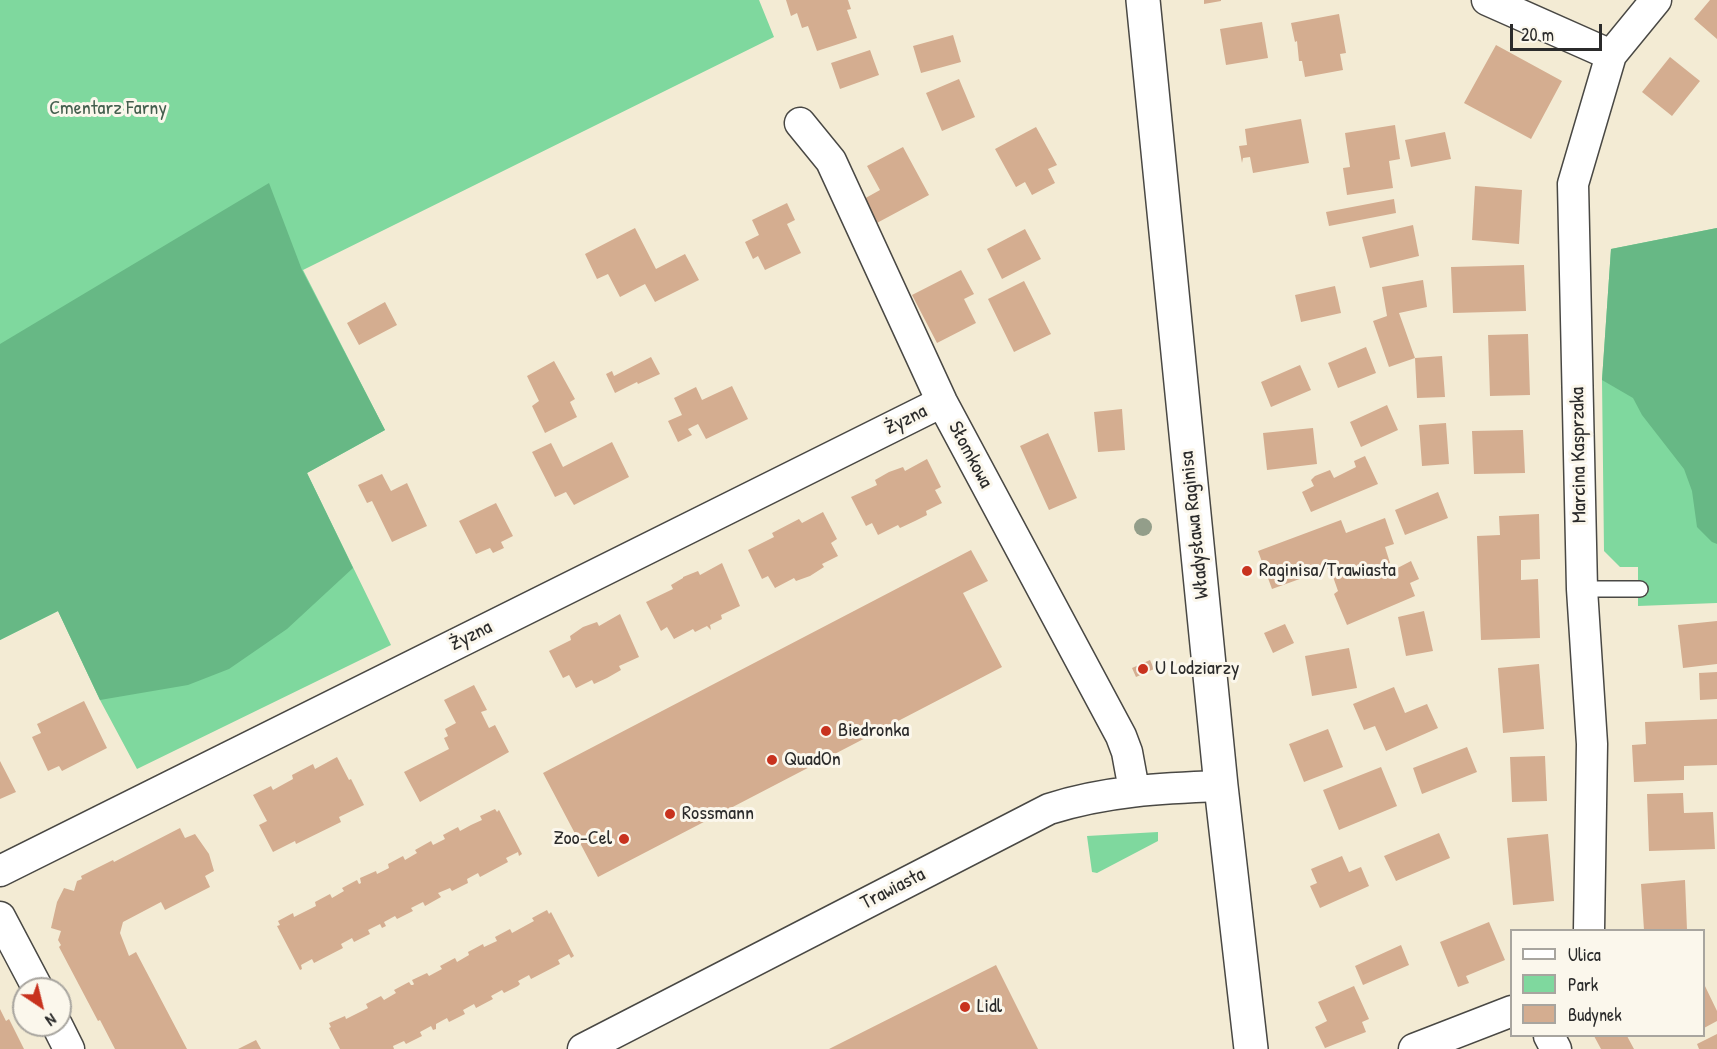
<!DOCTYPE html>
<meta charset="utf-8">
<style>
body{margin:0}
#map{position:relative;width:1717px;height:1049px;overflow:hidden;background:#f3ebd4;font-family:"Patrick Hand",sans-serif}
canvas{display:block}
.legend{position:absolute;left:1510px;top:929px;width:195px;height:108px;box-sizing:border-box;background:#fbf7ec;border:2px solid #a8a59f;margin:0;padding:8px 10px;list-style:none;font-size:18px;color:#2b2b2b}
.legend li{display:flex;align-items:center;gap:12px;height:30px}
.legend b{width:30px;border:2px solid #a8a59f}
.north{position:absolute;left:12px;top:977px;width:60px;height:60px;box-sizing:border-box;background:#fbf7ec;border:2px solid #a8a59f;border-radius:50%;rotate:145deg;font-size:16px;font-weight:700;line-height:24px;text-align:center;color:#2b2b2b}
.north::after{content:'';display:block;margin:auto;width:21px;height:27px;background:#c8321e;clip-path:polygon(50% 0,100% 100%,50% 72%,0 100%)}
.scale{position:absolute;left:1510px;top:24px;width:92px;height:27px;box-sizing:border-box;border:3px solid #2b2b2b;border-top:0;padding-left:8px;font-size:18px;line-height:21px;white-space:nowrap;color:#2b2b2b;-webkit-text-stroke:4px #fbf7ec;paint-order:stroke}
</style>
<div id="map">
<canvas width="1717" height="1049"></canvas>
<ul class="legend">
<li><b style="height:8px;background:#fff"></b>Ulica</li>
<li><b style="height:16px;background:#7fd89e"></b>Park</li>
<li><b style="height:16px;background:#d4ad90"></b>Budynek</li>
</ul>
<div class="north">N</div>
<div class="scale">20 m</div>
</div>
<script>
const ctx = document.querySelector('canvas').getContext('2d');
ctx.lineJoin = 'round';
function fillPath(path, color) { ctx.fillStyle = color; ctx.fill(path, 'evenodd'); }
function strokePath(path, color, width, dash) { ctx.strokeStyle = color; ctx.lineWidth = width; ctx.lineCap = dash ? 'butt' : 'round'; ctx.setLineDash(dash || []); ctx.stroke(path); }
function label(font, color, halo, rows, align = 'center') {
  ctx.font = font + ' "Patrick Hand",sans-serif'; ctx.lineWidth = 6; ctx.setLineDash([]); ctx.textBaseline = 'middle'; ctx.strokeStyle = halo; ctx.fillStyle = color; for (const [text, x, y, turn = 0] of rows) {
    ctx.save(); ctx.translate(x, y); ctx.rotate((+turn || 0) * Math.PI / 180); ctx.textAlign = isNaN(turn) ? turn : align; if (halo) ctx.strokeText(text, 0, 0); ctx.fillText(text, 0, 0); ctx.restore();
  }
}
const green = new Path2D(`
 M0,0H759L774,37L303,270L385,430L307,473L391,645L137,769L100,700L58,611L0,640Z
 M1717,228V603L1638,606V567H1620L1604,551L1602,380L1611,249Z
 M1158,832V841L1097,873L1092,872L1087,836Z`);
const forest = new Path2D(`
 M269,183L302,270L385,430L307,473L353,568L287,629L229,669L188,685L100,700L58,611L0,640V344Z
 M1717,228V544L1712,542L1697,527L1692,491L1684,469L1642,415L1633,398L1602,380L1611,249Z`);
const building = new Path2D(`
 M786,0H848L851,9L847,10L857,38L817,51L808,26L802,28L797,13L791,16Z
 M1204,0H1221V1L1204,4Z
 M1710,0H1717V39L1694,19Z
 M1339,14L1346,53L1340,54L1343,70L1305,77L1302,61H1299L1297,41L1295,42L1291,23Z
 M1262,22L1268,58L1226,65L1220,29Z
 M953,35L961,62L921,73L913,46Z
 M1496,45L1562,81L1531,139L1464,103Z
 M870,50L879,75L840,89L831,63Z
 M1670,57L1700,81L1672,116L1642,92Z
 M959,79L975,117L942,131L926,93Z
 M1301,119L1309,163L1253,173L1250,157L1243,158L1242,163L1239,146L1247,145L1245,129Z
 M1395,125L1400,159L1389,161L1393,188L1347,195L1343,168L1350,167L1345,133Z
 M1036,127L1057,165L1048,169L1055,183L1032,195L1025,182L1016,187L995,149Z
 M1445,132L1451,159L1411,167L1405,140Z
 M903,147L929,195L875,224L862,200L880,190L867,166Z
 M1475,186L1522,190L1519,244L1472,240Z
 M1394,199L1396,213L1329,226L1326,212Z
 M787,203L795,220L787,224L801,253L765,270L758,256L753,259L745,242L759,235L752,220Z
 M1413,225L1419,256L1370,268L1362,237Z
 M635,228L656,269L685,254L699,280L655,302L645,284L620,297L608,274L597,279L585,254Z
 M1025,229L1041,259L1002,279L987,249Z
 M1524,265L1526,311L1453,313L1451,267Z
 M961,270L974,294L964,299L976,323L937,343L912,295Z
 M1423,280L1427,307L1399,313L1415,358L1389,367L1373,321L1387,316L1382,287Z
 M1024,281L1051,334L1014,352L988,299Z
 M1335,286L1341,313L1301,322L1295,295Z
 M385,302L397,325L359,345L347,323Z
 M1528,334L1530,395L1490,396L1488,335Z
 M1366,347L1376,373L1338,388L1328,363Z
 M1442,356L1445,397L1417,398L1415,358Z
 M651,357L660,374L638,384L637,382L615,393L606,374L612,371L614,376Z
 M554,361L575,399L570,402L577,417L545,433L532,406L539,401L527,376Z
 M1300,365L1311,390L1271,407L1261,382Z
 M732,386L748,419L706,439L698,424L688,429L692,435L678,442L668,421L682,415L674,398L696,387L702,400Z
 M1387,405L1398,430L1361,447L1350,422Z
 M1122,409L1125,450L1098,452L1094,412Z
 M1446,423L1449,464L1422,466L1419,425Z
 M1313,428L1317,464L1267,470L1263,433Z
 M1523,430L1525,473L1474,474L1472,431Z
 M1048,433L1077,498L1049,510L1020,446Z
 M612,442L629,477L574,505L566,492L555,497L532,452L551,443L563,467Z
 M1365,456L1378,484L1311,512L1302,492L1314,486L1311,480L1315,476L1330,470L1334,478L1356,467L1354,461Z
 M927,459L941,487L935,490L942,503L926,511L927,515L915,521L900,528L898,525L878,535L872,523L866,526L851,497L877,485L875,480L889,472L903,467L905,471Z
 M382,474L391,491L407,483L427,526L392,542L372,501L367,503L358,485Z
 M1438,492L1448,518L1405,535L1395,510Z
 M496,503L513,536L501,542L504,548L493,553L490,548L476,554L459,521Z
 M823,512L837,539L831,543L838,556L822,564L824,567L810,576L796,581L794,578L775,588L768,576L762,579L748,550L774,537L772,533L799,519L802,523Z
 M1539,514L1540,559L1521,560V580L1538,579L1540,638L1481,640L1477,536L1500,535L1499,516Z
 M1385,518L1394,544L1385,547L1390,563L1385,564L1388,573L1411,561L1419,579L1410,583L1415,596L1347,625L1334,594L1338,591L1330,568L1272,589L1258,551L1341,520L1346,533Z
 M971,550L988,581L963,593L1002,667L598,877L543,773Z
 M722,563L740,606L721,615L722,619L710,625L711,630L707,626L695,632L693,629L674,639L667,627L661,631L646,602L673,589L671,585L683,578V577L698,571L700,575Z
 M1424,611L1433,651L1406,656L1398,617Z
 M620,614L639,657L619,666L621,670L607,678L594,684L592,680L576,688L569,675L563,678L549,651L571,640L570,636L583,627L597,622L599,626Z
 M1717,621V664L1683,668L1678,625Z
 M1285,624L1294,643L1273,653L1264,633Z
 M1349,648L1357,688L1312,696L1305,656Z
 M1150,660L1154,669L1136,677L1132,668Z
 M1539,664L1544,729L1503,733L1498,668Z
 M1717,672V699L1700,700L1699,673Z
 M474,685L487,710L481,712L489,728L495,725L509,752L420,802L404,772L449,749L444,738L448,736L445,729L456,723L444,700Z
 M1394,687L1405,713L1427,704L1438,728L1386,751L1375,726L1364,730L1353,704Z
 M84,701L107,748L62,771L59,766L48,771L32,737L41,733L37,724Z
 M1717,719V765L1684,766V780L1634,782L1632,745L1646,744L1645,722Z
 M1328,729L1343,767L1304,782L1289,744Z
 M1467,747L1477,772L1422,794L1413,768Z
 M1545,756L1547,801L1512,802L1510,757Z
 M337,757L349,780L351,779L364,805L339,817L341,822L296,844L295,841L273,852L259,825L267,821L253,795L271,786L273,790L293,779L292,775L313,764L315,769Z
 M0,761L16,792L0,799Z
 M1381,767L1397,806L1339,830L1323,790Z
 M1683,793L1684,813L1713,812L1715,849L1649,851L1647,794Z
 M495,809L497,812L499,810L522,854L519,856L518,852L506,858L508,862L480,877L478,873L467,879L468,883L452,891L450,888L438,893L441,897L425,906L423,902L411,908L413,911L397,919L395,916L384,922L386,926L382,928L380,924L368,930L370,934L354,942L352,938L341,944L343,948L314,963L312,959L301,965L302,969L300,970L277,926L280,925L278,921L293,913L294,917L316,906L315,902L330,894L332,898L344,891L342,888L357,880L359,884L361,883L360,878L376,871L377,874L389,868L388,864L403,856L405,860L417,853L415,850L431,841L433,845L445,839L443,835L458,827L460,831L471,825L482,820L480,816Z
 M180,828L185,838L195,834L209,854L214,871L205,876L210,887L165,910L161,902L123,922L120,933L129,956L136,952L187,1049H115L100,1020L98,1021L59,947L61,945L58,940L61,931L51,928L57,902L64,888L74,891L77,881L82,879L81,876L113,860L114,862Z
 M1439,833L1450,858L1396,881L1384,856Z
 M1548,834L1554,901L1513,905L1507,838Z
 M1342,856L1349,872L1361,867L1369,886L1320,908L1310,886L1317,883L1311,869Z
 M1685,880L1687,930H1644L1641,884Z
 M547,910L549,914L551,912L574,956L571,958L569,954L558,960L560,964L531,979L529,975L518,981L520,984L518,986L504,993L502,990L491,996L493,999L476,1008L474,1004L463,1010L465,1014L449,1022L447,1018L436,1024V1029L433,1030L431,1026L420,1032L422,1036L406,1044L404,1041L393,1046L394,1049H340L329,1028L331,1027L329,1023L345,1016L346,1019L368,1008L366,1004L381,996L384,1000L396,993L394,990L409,982L411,985H413L414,984L412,980L427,973L429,976L442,969L440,966L455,958L457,962L469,955L468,952L483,944L484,947L497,941L495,937L510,929L512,933L534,921L532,918Z
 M1489,922L1505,960L1466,976L1469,983L1458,987L1440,942Z
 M1401,945L1409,965L1363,985L1355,966Z
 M996,965L1038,1049H829Z
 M1704,984L1717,1011V1021L1704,1028Z
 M1354,986L1369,1019L1362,1022L1366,1032L1325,1048L1315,1027L1327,1021L1318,1002Z
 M0,1009L6,1021L9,1019L24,1049H0Z
 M1717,1034V1049H1699L1697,1044Z
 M1594,1036H1627L1634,1049H1601Z
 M256,1040L261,1049H238Z`);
const service = new Path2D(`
 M1582,589H1640`);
const minor = new Path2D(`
 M1487,0L1611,55
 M800,123L831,161L942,402L1121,736L1127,752L1134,790
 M0,871L942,402
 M0,917L38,989
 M1589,930L1592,744L1582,589L1573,184L1611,55L1656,0
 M57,1025L69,1049
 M1549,1036L1556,1049
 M583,1049L1049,809C1105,791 1162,788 1221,786
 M1414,1049L1512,1011`);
const tertiary = new Path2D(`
 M1143,0L1221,786L1251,1049`);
const trees = [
 [1143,527]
];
const markers = [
 [1247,571,6,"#c8321e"],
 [1143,669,6,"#c8321e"],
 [826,731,6,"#c8321e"],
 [772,760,6,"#c8321e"],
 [670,814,6,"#c8321e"],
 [624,839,6,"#c8321e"],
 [965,1007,6,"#c8321e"]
];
const parkNames = [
 ["Cmentarz Farny",108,109]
];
const streetNames = [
 ["Żyzna",906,420,-26],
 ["Słomkowa",970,455,62],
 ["Marcina Kasprzaka",1579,455,-91],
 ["Władysława Raginisa",1195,525,-96],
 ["Żyzna",471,636,-26],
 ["Trawiasta",893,889,-27]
];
const poiNames = [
 ["Raginisa/Trawiasta",1259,571],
 ["U Lodziarzy",1155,669],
 ["Biedronka",838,731],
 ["QuadOn",784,760],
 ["Rossmann",682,814],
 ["Zoo-Cel",612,839,"right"],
 ["Lidl",977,1007]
];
fillPath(green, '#7fd89e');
fillPath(forest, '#67b885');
fillPath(building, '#d4ad90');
strokePath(service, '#494844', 18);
strokePath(minor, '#494844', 33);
strokePath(tertiary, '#494844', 36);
strokePath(service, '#fff', 15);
strokePath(minor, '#fff', 30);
strokePath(tertiary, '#fff', 33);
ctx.fillStyle = '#939e8a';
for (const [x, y] of trees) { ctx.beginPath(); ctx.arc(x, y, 9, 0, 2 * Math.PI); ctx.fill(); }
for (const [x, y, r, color] of markers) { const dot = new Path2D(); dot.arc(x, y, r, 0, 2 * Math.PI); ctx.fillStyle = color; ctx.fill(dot); strokePath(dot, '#fbf7ec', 2); }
label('20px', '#445f4e', '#fbf7ec', parkNames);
label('20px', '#2b2b2b', '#fbf7ec', streetNames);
label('20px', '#2b2b2b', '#fbf7ec', poiNames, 'left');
</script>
